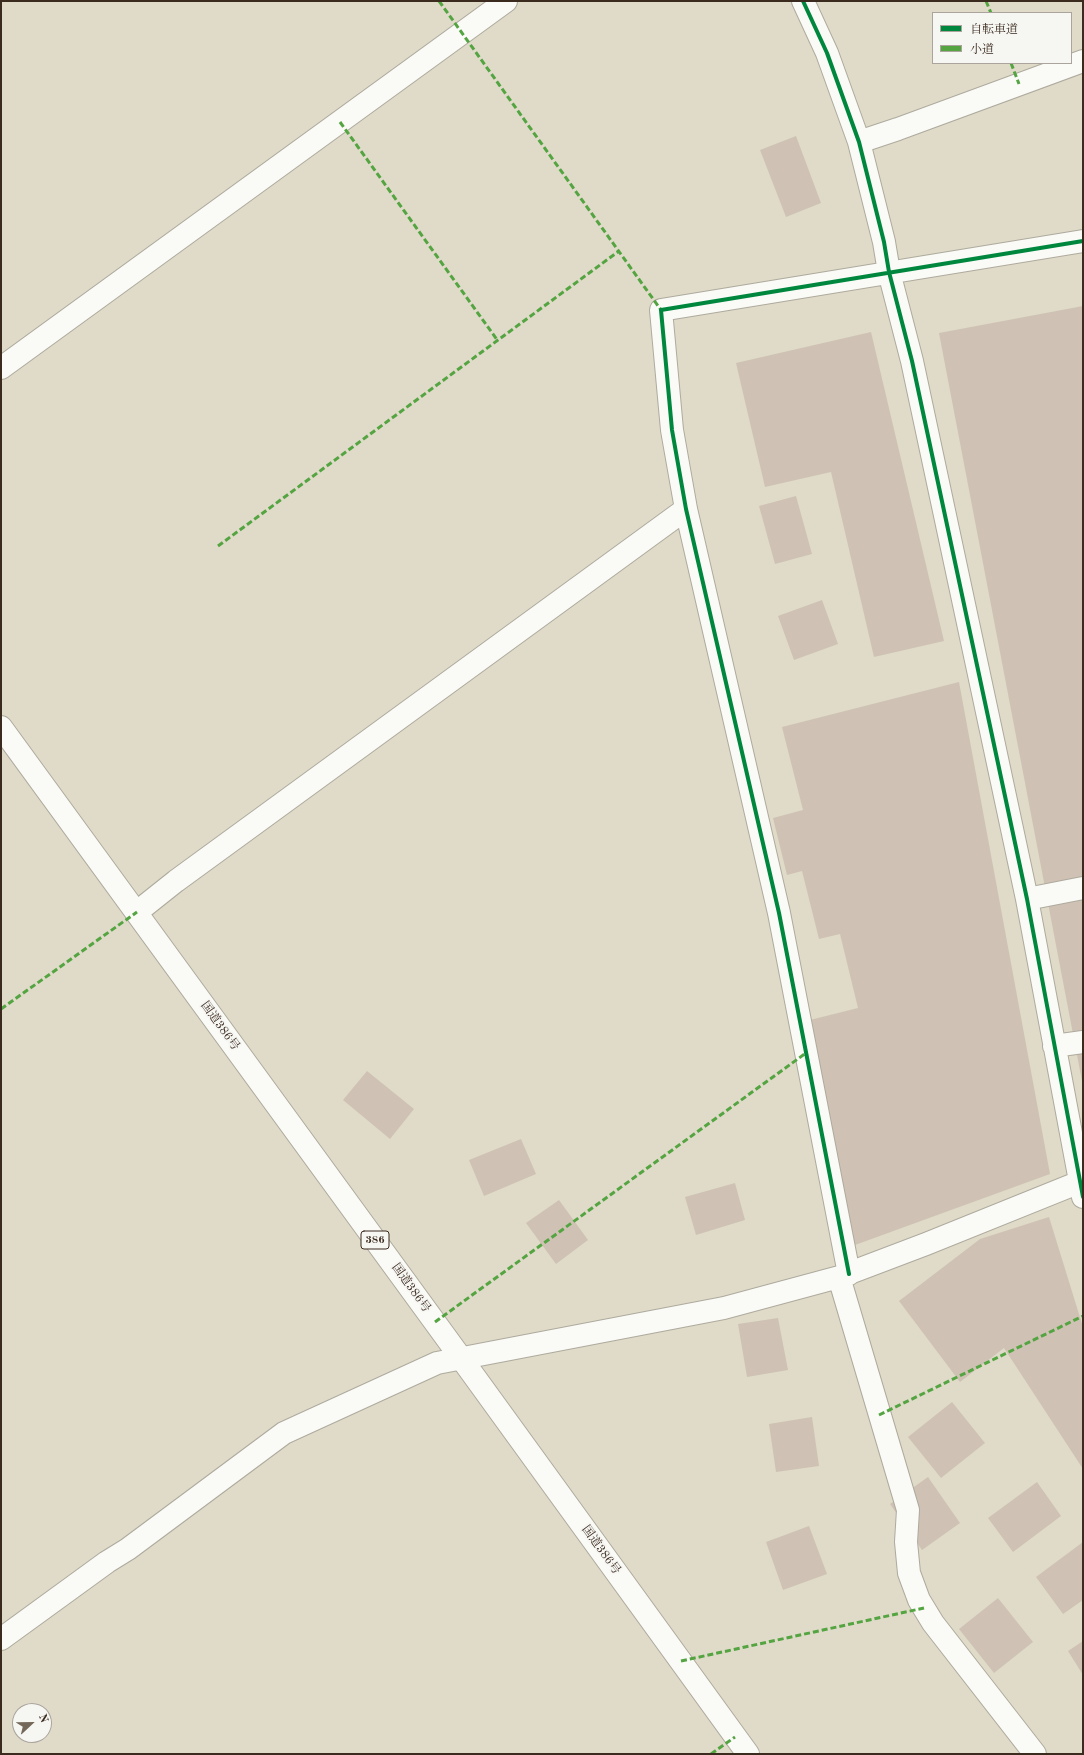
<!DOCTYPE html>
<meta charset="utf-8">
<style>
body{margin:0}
#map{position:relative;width:1084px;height:1755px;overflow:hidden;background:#dfdbc8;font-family:"Old Standard TT","Noto Serif JP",serif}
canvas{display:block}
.frame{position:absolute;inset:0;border:2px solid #3b2a1e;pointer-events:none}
.legend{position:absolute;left:932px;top:12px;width:140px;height:52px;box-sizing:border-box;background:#f6f6f2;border:1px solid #aba49d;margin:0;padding:5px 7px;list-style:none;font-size:12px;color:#3b2a1e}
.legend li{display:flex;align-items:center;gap:8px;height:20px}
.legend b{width:20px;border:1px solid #aba49d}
.north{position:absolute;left:12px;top:1703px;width:40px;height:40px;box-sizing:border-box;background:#f6f6f2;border:1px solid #aba49d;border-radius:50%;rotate:68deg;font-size:11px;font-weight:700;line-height:16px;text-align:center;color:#3b2a1e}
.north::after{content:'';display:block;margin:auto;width:14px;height:18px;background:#74685a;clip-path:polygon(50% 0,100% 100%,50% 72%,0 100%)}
</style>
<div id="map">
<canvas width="1084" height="1755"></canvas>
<div class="frame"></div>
<ul class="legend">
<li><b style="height:5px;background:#00873e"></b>自転車道</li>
<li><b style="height:5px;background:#54a441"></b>小道</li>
</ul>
<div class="north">N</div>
</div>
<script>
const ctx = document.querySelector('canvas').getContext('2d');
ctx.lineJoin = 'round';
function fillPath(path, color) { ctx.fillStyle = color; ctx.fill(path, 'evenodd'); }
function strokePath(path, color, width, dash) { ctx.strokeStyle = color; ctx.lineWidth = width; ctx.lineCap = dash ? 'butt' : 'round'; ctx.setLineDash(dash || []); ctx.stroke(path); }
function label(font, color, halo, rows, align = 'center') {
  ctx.font = font + ' "Old Standard TT","Noto Serif JP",serif'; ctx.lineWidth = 3.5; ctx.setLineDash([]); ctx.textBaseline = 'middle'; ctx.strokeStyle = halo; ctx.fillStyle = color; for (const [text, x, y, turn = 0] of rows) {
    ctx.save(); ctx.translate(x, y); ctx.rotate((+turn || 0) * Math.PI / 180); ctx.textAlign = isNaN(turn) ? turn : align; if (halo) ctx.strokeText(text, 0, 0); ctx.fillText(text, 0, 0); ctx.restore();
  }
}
const building = new Path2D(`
 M796,136L821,203L786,217L760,150Z
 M1083,306V1081H1082L939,333Z
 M871,332L944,641L874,657L831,472L765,487L736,363Z
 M796,496L812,554L775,564L759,506Z
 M822,600L838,644L794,660L778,616Z
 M959,682L1050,1174L855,1245L798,1023L858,1008L840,934L819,939L802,871L787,875L773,818L803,810L782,727Z
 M367,1071L414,1109L390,1139L343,1100Z
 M521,1139L536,1174L484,1196L469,1160Z
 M735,1183L745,1220L696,1235L685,1197Z
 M559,1200L588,1240L556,1264L526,1223Z
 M1049,1217L1083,1327V1469L1004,1348L960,1382L899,1301L980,1239Z
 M778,1318L788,1370L747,1377L738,1324Z
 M952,1402L985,1443L941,1478L908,1437Z
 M812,1417L819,1466L776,1472L769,1424Z
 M928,1477L960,1523L922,1550L890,1504Z
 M1037,1482L1061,1516L1013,1552L988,1518Z
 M809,1526L827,1574L783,1590L766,1542Z
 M1083,1542V1600L1063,1614L1036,1577Z
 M998,1598L1033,1642L994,1673L959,1629Z
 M1083,1641V1675L1068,1651Z`);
const minor = new Path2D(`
 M803,1L827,53L859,142L884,242L889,272L912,361L1027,899L1083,1197
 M859,142L898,129L1083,61
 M1,368L506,1
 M1027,899L1083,888
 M137,912L176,881L686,509
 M1054,1046L1083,1042
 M849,1274L779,913L686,509L672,430L661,310L1083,241
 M839,1277L908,1510L906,1542L909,1573L919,1600L933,1623L1035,1754
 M1,1639L107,1562L128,1549L284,1433L437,1363L724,1308L839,1277L926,1244L1080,1182`);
const trunk = new Path2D(`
 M1,727L461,1358L748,1754`);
const quiet = new Path2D(`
 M439,1L661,310
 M986,1L991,13
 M1011,63L1019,84
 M340,122L498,341
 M218,546L619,251
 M1,1009L137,912
 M435,1322L806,1053
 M879,1415L1083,1316
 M681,1661L924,1608
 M711,1754L735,1737`);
const cycleway = new Path2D(`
 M803,1L827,53L859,142L884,242L889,272L912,361L1027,899L1083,1197
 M849,1274L779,913L686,509L672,430L661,310L1083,241`);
const shields = [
 [375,1240,28]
];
const shieldNames = [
 ["386",375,1240]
];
const streetNames = [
 ["国道386号",220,1026,54],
 ["国道386号",411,1288,54],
 ["国道386号",601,1550,54]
];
fillPath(building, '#cfc2b4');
strokePath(minor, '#aeaa9d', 24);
strokePath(trunk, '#aeaa9d', 24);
strokePath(minor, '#fafaf7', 22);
strokePath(trunk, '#fafaf7', 22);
strokePath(quiet, '#54a441', 3, [6, 3]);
strokePath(cycleway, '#00873e', 4);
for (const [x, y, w] of shields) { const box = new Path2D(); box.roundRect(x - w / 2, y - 9, w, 18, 3); ctx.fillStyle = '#f6f6f2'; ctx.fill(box); strokePath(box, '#3b2a1e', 1); }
label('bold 11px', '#3b2a1e', null, shieldNames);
label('12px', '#3b2a1e', '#f6f6f2', streetNames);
</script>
